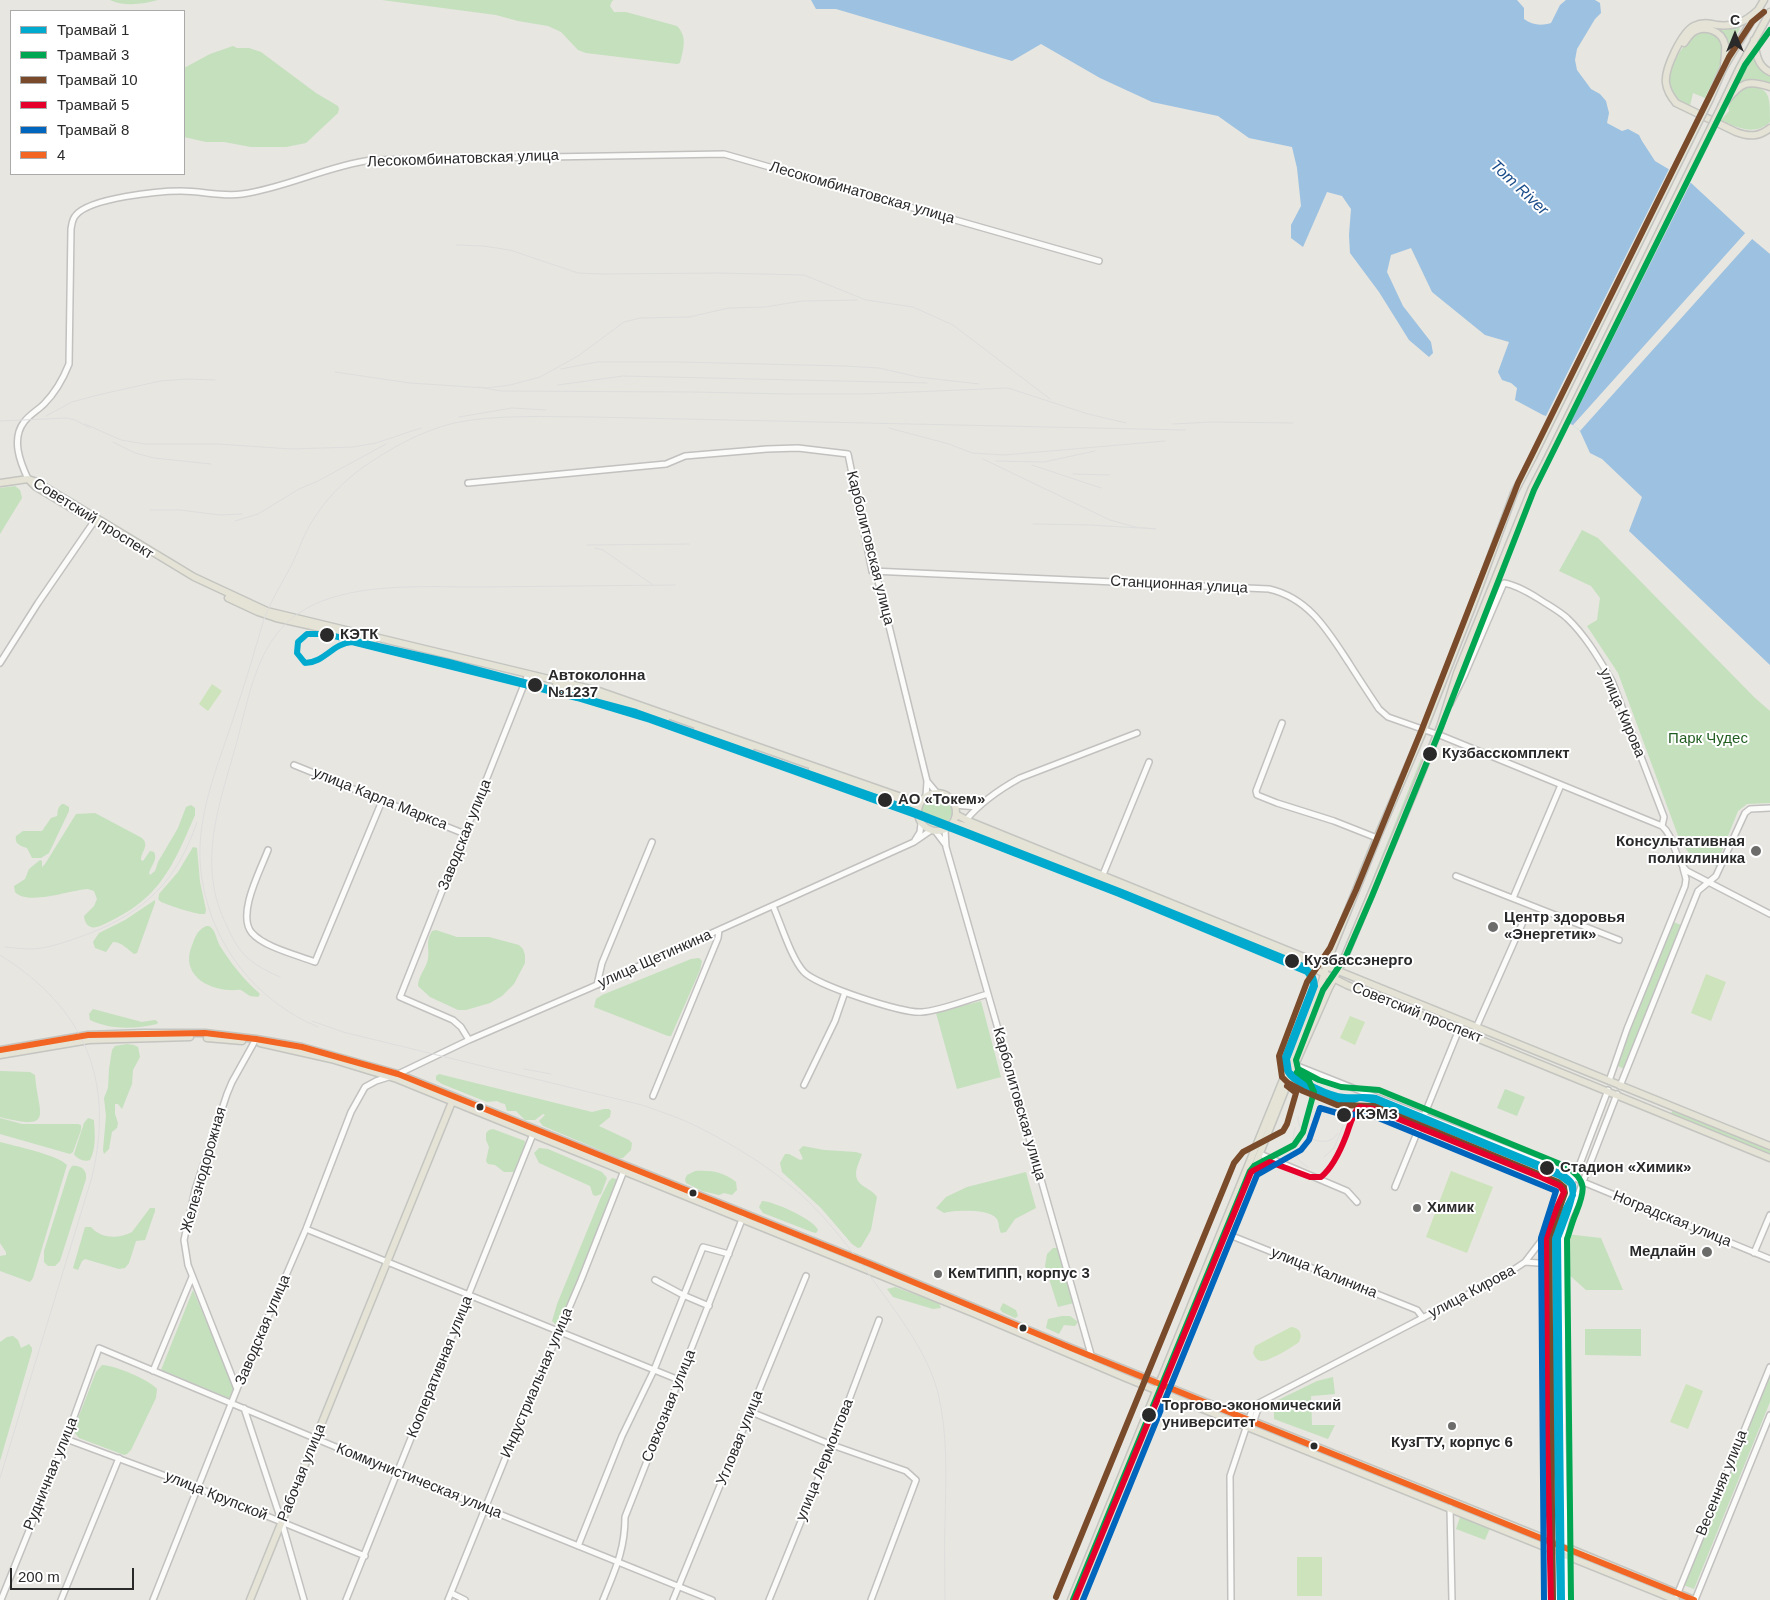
<!DOCTYPE html>
<meta charset="utf-8">
<style>
body{margin:0}
#map{position:relative;width:1770px;height:1600px;overflow:hidden;background:#e7e6e0;font-family:Helvetica,sans-serif}
canvas{display:block}
.legend{position:absolute;left:10px;top:10px;width:175px;height:165px;box-sizing:border-box;background:#fff;border:1px solid #aaa;margin:0;padding:6px 9px;list-style:none;font-size:15px;color:#2a2a2a}
.legend li{display:flex;align-items:center;gap:10px;height:25px}
.legend b{width:25px;border:1px solid #aaa}
.north{position:absolute;left:1710px;top:10px;width:50px;height:50px;-webkit-text-stroke:4px #fff;paint-order:stroke;rotate:0deg;font-size:14px;font-weight:700;line-height:20px;text-align:center;color:#2a2a2a}
.north::after{content:'';display:block;margin:auto;width:18px;height:22px;background:#2a2a2a;clip-path:polygon(50% 0,100% 100%,50% 72%,0 100%)}
.scale{position:absolute;left:10px;top:1568px;width:124px;height:22px;box-sizing:border-box;border:2px solid #2a2a2a;border-top:0;padding-left:6px;font-size:15px;line-height:18px;white-space:nowrap;color:#2a2a2a;-webkit-text-stroke:4px #fff;paint-order:stroke}
</style>
<div id="map">
<canvas width="1770" height="1600"></canvas>
<ul class="legend">
<li><b style="height:6px;background:#00a9ce"></b>Трамвай 1</li>
<li><b style="height:6px;background:#00a651"></b>Трамвай 3</li>
<li><b style="height:6px;background:#7a4b2a"></b>Трамвай 10</li>
<li><b style="height:6px;background:#e4002b"></b>Трамвай 5</li>
<li><b style="height:6px;background:#0065bd"></b>Трамвай 8</li>
<li><b style="height:6px;background:#f26522"></b>4</li>
</ul>
<div class="north">С</div>
<div class="scale">200 m</div>
</div>
<script>
const ctx = document.querySelector('canvas').getContext('2d');
ctx.lineJoin = 'round';
function fillPath(path, color) { ctx.fillStyle = color; ctx.fill(path, 'evenodd'); }
function strokePath(path, color, width, dash) { ctx.strokeStyle = color; ctx.lineWidth = width; ctx.lineCap = dash ? 'butt' : 'round'; ctx.setLineDash(dash || []); ctx.stroke(path); }
function label(font, color, halo, rows, align = 'center') {
  ctx.font = font + ' Helvetica,sans-serif'; ctx.lineWidth = 4; ctx.setLineDash([]); ctx.textBaseline = 'middle'; ctx.strokeStyle = halo; ctx.fillStyle = color; for (const [text, x, y, turn = 0] of rows) {
    ctx.save(); ctx.translate(x, y); ctx.rotate((+turn || 0) * Math.PI / 180); ctx.textAlign = isNaN(turn) ? turn : align; if (halo) ctx.strokeText(text, 0, 0); ctx.fillText(text, 0, 0); ctx.restore();
  }
}
const green = new Path2D(`
 M110,0H158C144,4 124,7 110,0Z
 M382,0H614L612,1L610,6L614,12H626L677,26C688,37 683,50 680,63L677,64L586,53L578,50L561,32L548,26L518,21L496,15Z
 M1717,27H1739L1740,29L1729,47Z
 M1710,31C1714,35 1720,38 1722,43C1727,57 1711,85 1705,98L1693,93L1690,106C1652,90 1676,51 1697,32Z
 M233,46L237,48H249L261,52L316,93L338,106L339,109L338,113L306,143L286,147H251L224,142H206L184,137V68L210,54Z
 M1754,57L1758,66L1770,75V83C1757,77 1747,79 1735,85Z
 M1744,86C1770,87 1770,94 1770,122C1755,136 1737,128 1721,120L1729,111C1726,99 1735,92 1744,86Z
 M15,486L20,490L22,498L0,534V488Z
 M1582,530L1598,538L1754,697L1770,711V803L1747,804L1738,811L1716,866L1689,853L1680,841L1618,673L1587,626L1597,620L1600,598L1591,586L1559,571Z
 M1421,759L1423,760L1344,955L1342,954Z
 M922 811a15 15 0 1 1 30 0a15 15 0 1 1-30 0Z
 M64,804L69,807V811L49,853L41,858H32L27,848C21,846 14,844 16,836L23,831H42L51,818L57,816C58,811 57,808 62,804Z
 M191,805L195,808V815C171,871 158,901 100,926C90,930 85,925 84,916L94,906L97,899L94,891L88,889C70,890 28,906 15,892L14,886L25,879L29,869L40,860L42,861V867L45,864L76,814L95,813L142,838C150,846 141,851 141,860L143,861L150,851L154,852C158,860 151,865 149,873L150,875L155,871L158,862L178,828L186,807Z
 M193,847L197,848L200,882L206,910L205,914H201C196,914 163,904 160,901C157,899 159,897 159,894L178,872Z
 M155,900V903L137,953L134,954C127,949 122,942 113,942L106,952L95,948L93,942L99,933L125,920Z
 M1671,921L1681,925L1624,1069L1614,1064Z
 M206,926H209C216,930 216,939 220,946C230,962 244,980 258,992L260,994L258,997L250,996L241,990C237,989 234,991 230,990C206,989 182,974 191,948C195,938 196,931 206,926Z
 M436,930L457,937H489L519,945L523,949L525,955V963L514,984L502,996L490,1003L466,1010H458L430,997L418,986C418,976 426,969 428,959C430,948 425,943 432,931Z
 M699,958L702,961L700,970L671,1036H668L594,1007L596,999L602,995L691,959Z
 M981,1001L1001,1077L957,1089L936,1013Z
 M93,1009L142,1022L155,1020L158,1022L157,1024C135,1029 111,1030 90,1020L89,1014Z
 M127,1044L134,1045L138,1047L140,1057L133,1070L132,1084L122,1109L118,1104H115V1114L118,1123L117,1128L112,1132L109,1149L104,1154L103,1150L106,1116L104,1098L108,1088L109,1069L112,1050L115,1046Z
 M0,1071L30,1072L35,1075C38,1115 56,1131 0,1117Z
 M439,1074L592,1112L604,1109H609L611,1111L610,1117L599,1126L629,1140L632,1143L631,1150L623,1158H619L543,1126L539,1121L545,1115L543,1114L535,1120H525L516,1111H507L505,1104L501,1103L497,1101L487,1102L442,1084L436,1080V1076Z
 M1505,1089L1525,1097L1517,1116L1497,1108Z
 M1673,1110L1770,1150V1154L1671,1114V1113Z
 M0,1118L22,1124H78L81,1125V1130L73,1152L70,1154L0,1134Z
 M88,1118L94,1120V1122C95,1134 96,1149 90,1160C84,1162 77,1159 74,1154L84,1123Z
 M493,1129L525,1141L524,1151L514,1172H504L495,1165L488,1164L486,1161L489,1147L486,1140V1133L489,1130Z
 M0,1142C15,1146 58,1155 67,1165L33,1278L30,1282L0,1271V1256L6,1255V1252L0,1243Z
 M803,1146L824,1150L856,1152L862,1154C860,1161 856,1167 856,1174C856,1187 872,1188 877,1197L871,1230L861,1247L858,1248L852,1244L821,1208L782,1172L780,1163L785,1154H789L800,1160L803,1159L799,1150Z
 M539,1148L548,1149L602,1172L607,1178L601,1194L596,1196L593,1195L590,1186L539,1163L534,1153Z
 M72,1166C81,1165 87,1170 86,1179L60,1261L55,1266H48L44,1262V1251L69,1171Z
 M695,1171C711,1170 724,1172 736,1182L737,1190L732,1195L724,1193L719,1195L702,1191L686,1183L685,1179L687,1175Z
 M1026,1172L1036,1208L1015,1219L1006,1232L1001,1233C998,1228 1000,1222 996,1218C988,1209 955,1210 944,1213L936,1208L946,1197L967,1187Z
 M612,1178L616,1179L617,1182L611,1200L561,1320L556,1325L552,1321L557,1304L601,1197L609,1181Z
 M762,1201C773,1201 815,1220 818,1230L816,1233L812,1232L763,1213L759,1207Z
 M150,1208H155V1211L145,1240L136,1241L129,1263L125,1268L119,1269L85,1259L82,1261L78,1270L73,1268L85,1227H91C101,1239 119,1239 132,1232Z
 M1566,1234L1601,1238L1623,1290H1586L1566,1272Z
 M1053,1248H1058L1074,1303L1058,1307L1045,1266L1047,1254Z
 M895,1287L939,1303L941,1308L933,1309L893,1297L887,1289Z
 M193,1290L235,1389L231,1399L161,1370Z
 M1003,1303L1016,1310L1018,1316L1015,1318L1002,1312L1000,1309Z
 M1062,1316H1070L1078,1322L1075,1326L1064,1325L1059,1334L1046,1328L1048,1319Z
 M1585,1329H1641V1356L1585,1355Z
 M13,1336L18,1340L21,1348L29,1344L32,1348V1351L0,1461V1342L7,1337Z
 M102,1365C114,1365 150,1380 157,1389L156,1398L131,1450L127,1454L124,1455L79,1438L75,1433V1426L96,1372Z
 M1770,1372V1402L1694,1589L1683,1585Z
 M1333,1377L1335,1394L1311,1396L1312,1425H1335L1328,1439L1274,1419V1402L1317,1381Z
 M1460,1517L1490,1528L1485,1540L1456,1529Z`);
const pitch = new Path2D(`
 M212,684L222,691L208,711L199,704Z
 M1706,974L1726,982L1711,1021L1691,1013Z
 M1350,1016L1365,1022L1355,1045L1340,1038Z
 M1451,1171L1493,1187L1467,1253L1426,1237Z
 M1291,1327C1300,1328 1303,1334 1299,1342C1293,1347 1269,1361 1262,1361C1257,1361 1255,1357 1253,1353L1255,1346Z
 M1686,1384L1703,1391L1688,1429L1670,1422Z
 M1297,1557H1322V1596H1297Z`);
const water = new Path2D(`
 M811,0H1517L1524,8V19C1532,25 1541,26 1551,23L1560,5L1566,0H1595L1600,3L1601,13L1595,19L1577,49L1575,60L1577,70L1591,89L1600,94L1606,101L1609,113L1607,123L1622,131L1628,129L1639,135L1642,141L1655,161L1690,182L1745,233L1770,254V665L1629,531L1642,497L1602,459L1590,453L1580,431L1573,425L1543,415L1515,400L1517,388L1511,383L1502,380L1498,372L1509,342L1485,335L1432,292L1411,248L1391,255L1387,272L1403,306L1431,342L1433,353L1429,357L1409,340L1379,292L1350,253L1349,235L1351,209L1342,196L1327,192L1303,247L1291,238V225L1301,206L1297,168L1292,147L1249,138L1218,116L1152,102L1100,78L1041,44L1012,61L836,9H816Z`);
const pier = new Path2D(`
 M1670,167L1692,180L1569,426L1545,418Z
 M1747,231L1754,237L1580,431L1573,425Z`);
const minor = new Path2D(`
 M28,479C20,462 11,439 24,422C29,415 38,410 44,404C56,392 63,379 69,364L71,229C72,224 72,219 76,215C90,198 158,191 181,191C202,191 222,197 242,194C286,188 327,166 371,160L724,154L1099,261
 M468,483L666,464L685,456L767,449L798,448L848,454L872,571L877,577L927,781L926,797
 M872,571L1269,589C1309,598 1328,631 1349,663C1359,679 1369,694 1379,709L1388,717L1442,736L1662,826C1675,837 1674,859 1687,871L1770,914
 M0,663L38,603L95,520
 M1450,704L1464,676L1504,583C1516,585 1528,592 1539,599C1548,605 1559,611 1567,618C1586,636 1599,659 1612,681L1664,817L1662,826
 M1282,723L1256,791L1257,795L1277,803L1334,821L1377,838
 M294,765L465,834
 M927,781L937,793
 M955,805L977,807
 M966,820C980,803 1000,789 1020,778L1137,733
 M945,830L946,847L1092,1358
 M936,832L945,844
 M915,840L920,832L921,824
 M268,850C261,869 236,915 252,933C264,947 297,955 315,962L382,801
 M1456,876L1619,940
 M1102,877L1149,762
 M1513,898L1561,785
 M773,906C781,924 791,958 804,972C816,985 903,1014 922,1012C940,1011 969,999 988,994
 M597,985L602,963L652,842
 M1476,1028L1523,922
 M469,1040L461,1027L453,1020L400,997L527,677
 M1295,1065L1558,1169L1583,1182L1770,1259
 M1609,1081L1627,1029L1685,886L1686,879L1683,868
 M804,1085L835,1021L845,992
 M1620,1086L1698,891L1716,876L1745,813L1750,809L1770,808
 M653,1096L718,938L719,930
 M1260,1154L1347,1191L1357,1202
 M1395,1187L1462,1022
 M306,1229L679,1380
 M1551,1229L1555,1600
 M1222,1232L1417,1310L1423,1318
 M1754,1253L1770,1215
 M1525,1262L1552,1264
 M655,1280L683,1295L709,1306
 M153,1371L192,1277
 M237,1389L188,1265L184,1240L195,1190L227,1094L232,1082L256,1039
 M244,1408L282,1523L304,1600
 M751,1412L832,1445L906,1471L916,1480L871,1600
 M1253,1423L1258,1409L1264,1402
 M66,1439L198,1488L365,1556
 M1450,1508L1452,1600
 M578,1546L622,1436L654,1370L703,1247L729,1254
 M451,1593L465,1600
 M1677,1595L1770,1367
 M1,1600L66,1439L99,1348L398,1473L712,1600
 M61,1600L119,1458
 M153,1600L237,1389L306,1229L351,1112L365,1087L376,1081L398,1074L469,1040L590,988L914,842L930,831
 M346,1600L533,1134
 M448,1600L509,1449L581,1280L625,1168
 M603,1600C615,1570 625,1550 625,1517L743,1217
 M673,1600L806,1276
 M769,1600L832,1445L879,1320
 M1231,1600L1230,1476L1252,1410L1259,1403L1507,1274L1525,1262L1551,1228L1578,1169L1608,1090
 M1566,1600L1563,1432L1562,1237L1567,1218L1579,1192L1617,1094
 M1695,1600L1770,1415`);
const major = new Path2D(`
 M1758,10C1745,22 1735,27 1717,25C1709,23 1702,22 1694,26C1682,32 1664,69 1666,83C1667,91 1671,97 1676,103L1736,132C1749,137 1759,137 1770,128
 M1754,40C1756,53 1757,66 1770,72
 M1684,43C1686,40 1689,36 1692,33C1703,24 1722,30 1725,45C1726,51 1724,59 1724,66
 M1710,99L1723,69L1764,0
 M1726,101C1741,83 1747,79 1770,87
 M1722,105L1739,69L1770,12
 M29,480L36,487L145,552
 M0,483L28,479L37,482L194,577L267,611L599,691L907,799L921,800
 M228,598L258,612L276,618L374,640
 M556,685L618,702L666,719
 M697,729L751,748
 M812,769L895,799L918,810
 M918 812a19 19 0 1 1 38 0a19 19 0 1 1-38 0Z
 M957,815L971,822L1770,1146
 M953,823L969,827L1305,964L1347,985L1770,1158
 M207,1038L242,1041
 M260,1043L331,1059L397,1079L973,1313L1126,1378L1676,1600
 M0,1050L88,1035L144,1033H205L256,1039L302,1047L398,1074L870,1264L1071,1348L1573,1550L1694,1600
 M0,1055L89,1040L190,1037
 M250,1600L454,1097
 M1071,1600L1318,994L1330,955L1377,838L1424,729L1472,607L1514,493L1533,457
 M1078,1600L1167,1387L1295,1065L1329,988L1343,961L1414,792L1440,727L1457,673L1532,488L1545,463`);
const tram = new Path2D(`
 M375,644L385,649
 M1332,1093C1342,1100 1344,1109 1342,1120
 M1298,1117C1297,1138 1328,1151 1338,1133
 M1295,1128C1291,1144 1292,1158 1308,1167
 M1324,1157L1334,1148L1343,1126`);
const rail = new Path2D(`
 M456,245L483,246L510,250L578,273L602,274L718,273L804,275L866,300L913,307L953,325L1050,399
 M561,369L597,362H680L844,366L879,368L918,377L979,384
 M335,372L410,383L486,388L510,385L540,377L578,356L624,322L640,318L689,317L729,308L765,307L802,301L857,300
 M558,385L623,376L927,383
 M479,387L501,391L692,392L790,394H864L1008,388L1088,414L1126,423
 M46,416L72,402L98,395L160,381L187,379L215,380
 M459,417L512,408L546,410
 M0,421L67,418L75,420L90,428
 M85,424L121,440L145,444H218L291,449L353,447L376,443L421,428
 M1173,424L1212,422L1293,423
 M889,428L949,444L972,453L1004,455L1165,441
 M113,442L135,453L154,458L211,464
 M983,459L1110,520L1135,527L1156,529L1091,525L1033,524
 M996,461L1044,462L1095,451
 M1032,465L1101,488
 M1073,474L1109,475
 M150,510H180L220,515L242,514
 M235,521L258,514L299,489L318,481L386,444
 M587,545L689,544
 M595,548L603,550L653,585
 M5,947C14,948 23,949 32,949C51,948 71,940 88,934C145,912 177,881 197,822
 M0,955C85,1008 115,1080 92,1177L0,1478
 M280,977C269,972 258,967 249,959C239,951 232,938 227,926C196,865 219,806 236,745C252,687 258,626 322,601C369,583 430,587 480,587C545,586 610,586 675,585
 M312,1021L343,1032L642,1105C661,1112 681,1118 698,1127C738,1147 778,1172 810,1203C837,1230 859,1261 881,1291C904,1323 928,1355 938,1393C948,1434 946,1478 945,1521C944,1547 945,1574 945,1600
 M318,1027C256,1001 212,945 202,879C192,821 219,764 236,710C243,689 250,667 256,646C260,635 262,622 267,612C274,595 284,580 292,564C299,550 304,533 313,520C325,500 343,482 362,468C389,449 421,431 454,423C496,414 549,417 592,417L1185,430
 M524,1069L551,1074`);
const majorBridge = new Path2D(`
 M1533,457L1710,99
 M1545,463L1722,105`);
const bus1 = new Path2D(`
 M0,1050L88,1035L205,1033L256,1039L302,1047L398,1074L870,1264L1071,1348L1694,1600`);
const tram1 = new Path2D(`
 M1560,1600L1556,1432L1555,1238L1565,1210L1573,1195L1571,1184L1560,1176L1376,1101C1371,1100 1365,1098 1360,1098C1356,1098 1353,1102 1349,1102C1336,1102 1297,1085 1289,1074C1285,1069 1285,1065 1284,1059L1313,985L1312,979L1307,972L1119,894L918,816L650,720L577,698L352,642C333,643 324,663 305,663L297,653L298,642L307,634H325L449,662L636,712L885,800L1122,892L1292,961C1304,966 1314,971 1315,986L1287,1059L1289,1072C1300,1081 1329,1096 1344,1097C1355,1098 1365,1096 1376,1098L1562,1174C1566,1177 1571,1180 1573,1185C1576,1194 1562,1227 1558,1238L1562,1600`);
const tram2 = new Path2D(`
 M1073,1600L1250,1171L1254,1166L1294,1145L1303,1132L1314,1092L1309,1081L1297,1072
 M1571,1600L1567,1239C1570,1231 1572,1222 1576,1213C1585,1191 1588,1180 1565,1166L1379,1090L1341,1087L1319,1080L1298,1069L1296,1060L1323,990L1346,956L1372,896L1438,735L1534,490L1745,65L1770,30`);
const tram3 = new Path2D(`
 M1056,1597L1234,1163L1243,1152L1283,1131L1287,1124L1296,1093L1287,1086
 M1553,1600L1549,1238L1565,1193L1564,1187L1558,1182L1374,1106L1337,1105L1303,1091L1288,1083L1282,1077L1279,1056L1307,982L1330,948L1356,890L1422,729L1518,483L1729,57L1752,22L1764,12`);
const tram4 = new Path2D(`
 M1075,1600L1251,1172L1270,1162L1310,1177H1321C1332,1168 1341,1149 1346,1136C1350,1126 1352,1113 1360,1107L1374,1109L1543,1178L1560,1186L1564,1192L1557,1207L1546,1238L1547,1432L1551,1600`);
const tram5 = new Path2D(`
 M1083,1600L1257,1175L1301,1150L1309,1140L1320,1108L1344,1115L1365,1114L1371,1115L1556,1191L1541,1238L1544,1600`);
const markers = [
 [327,635,8,"#2a2a2a"],
 [535,685,8,"#2a2a2a"],
 [1430,754,8,"#2a2a2a"],
 [885,800,8,"#2a2a2a"],
 [1756,851,6,"#6c6c6a"],
 [1493,927,6,"#6c6c6a"],
 [1292,961,8,"#2a2a2a"],
 [480,1107,4.5,"#2a2a2a"],
 [1344,1115,8,"#2a2a2a"],
 [1547,1168,8,"#2a2a2a"],
 [693,1193,4.5,"#2a2a2a"],
 [1417,1208,5,"#6c6c6a"],
 [1707,1252,6,"#6c6c6a"],
 [938,1274,5,"#6c6c6a"],
 [1023,1328,4.5,"#2a2a2a"],
 [1149,1415,8,"#2a2a2a"],
 [1452,1426,5,"#6c6c6a"],
 [1314,1446,4.5,"#2a2a2a"]
];
const streetNames = [
 ["Лесокомбинатовская улица",463,159,-2],
 ["Лесокомбинатовская улица",862,193,16],
 ["Советский проспект",93,519,32],
 ["Карболитовская улица",870,548,76],
 ["Станционная улица",1179,585,3],
 ["улица Кирова",1622,713,67],
 ["улица Карла Маркса",380,799,22],
 ["Заводская улица",465,835,-68],
 ["улица Щетинкина",655,959,-24],
 ["Советский проспект",1417,1013,22],
 ["Карболитовская улица",1019,1104,74],
 ["Железнодорожная",204,1170,-74],
 ["Ноградская улица",1672,1219,22],
 ["улица Калинина",1324,1273,22],
 ["улица Кирова",1472,1292,-28],
 ["Заводская улица",263,1330,-67],
 ["Кооперативная улица",440,1367,-68],
 ["Индустриальная улица",537,1383,-67],
 ["Совхозная улица",669,1406,-68],
 ["Угловая улица",740,1438,-68],
 ["улица Лермонтова",825,1460,-68],
 ["Рабочая улица",302,1473,-68],
 ["Рудничная улица",51,1474,-68],
 ["Коммунистическая улица",419,1481,22],
 ["Весенняя улица",1722,1483,-68],
 ["улица Крупской",216,1496,22]
];
const stopNames = [
 ["КЭТК",340,635],
 ["Автоколонна",548,676],
 ["№1237",548,693],
 ["Кузбасскомплект",1442,754],
 ["АО «Токем»",898,800],
 ["Кузбассэнерго",1304,961],
 ["КЭМЗ",1356,1115],
 ["Стадион «Химик»",1560,1168],
 ["Торгово-экономический",1162,1406],
 ["университет",1162,1423]
];
const parkNames = [
 ["Парк Чудес",1708,739]
];
const poiNames = [
 ["Консультативная",1745,842,"right"],
 ["поликлиника",1745,859,"right"],
 ["Центр здоровья",1504,918],
 ["«Энергетик»",1504,935],
 ["Химик",1427,1208],
 ["Медлайн",1696,1252,"right"],
 ["КемТИПП, корпус 3",948,1274],
 ["КузГТУ, корпус 6",1452,1443,"center"]
];
const waterNames = [
 ["Tom River",1519,188,43]
];
fillPath(green, '#c4e0bd');
fillPath(pitch, '#cce3bb');
fillPath(water, '#9cc1e1');
fillPath(pier, '#e7e6e0');
strokePath(minor, '#c2c1c0', 8);
strokePath(major, '#c4c4c1', 9);
strokePath(minor, '#fbfbfa', 5);
strokePath(major, '#e4e3d5', 6);
strokePath(tram, '#deddde', 1);
strokePath(rail, '#deddde', 1);
strokePath(majorBridge, '#c4c4c1', 9, []);
strokePath(majorBridge, '#e4e3d5', 6);
strokePath(bus1, '#f26522', 6);
strokePath(tram1, '#00a9ce', 6);
strokePath(tram2, '#00a651', 6);
strokePath(tram3, '#7a4b2a', 6);
strokePath(tram4, '#e4002b', 6);
strokePath(tram5, '#0065bd', 6);
for (const [x, y, r, color] of markers) { const dot = new Path2D(); dot.arc(x, y, r, 0, 2 * Math.PI); ctx.fillStyle = color; ctx.fill(dot); strokePath(dot, '#fff', 2); }
label('15px', '#2a2a2a', '#fff', streetNames);
label('bold 15px', '#2a2a2a', '#fff', stopNames, 'left');
label('15px', '#225e22', '#fff', parkNames);
label('bold 15px', '#2a2a2a', '#fff', poiNames, 'left');
label('italic 16px', '#1c4e8b', '#fff', waterNames);
</script>
